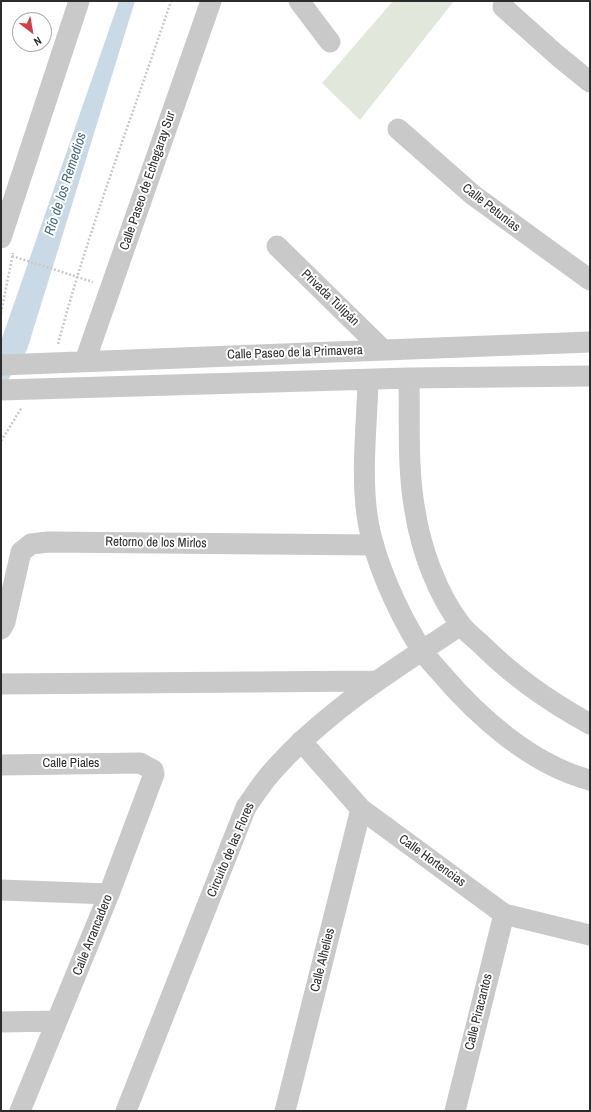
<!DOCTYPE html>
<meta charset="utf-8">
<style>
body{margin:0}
#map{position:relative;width:591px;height:1112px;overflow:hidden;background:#fff;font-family:"Archivo Narrow",sans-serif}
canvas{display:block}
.frame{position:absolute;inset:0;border:2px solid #2c2c2c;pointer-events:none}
.north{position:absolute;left:12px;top:12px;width:40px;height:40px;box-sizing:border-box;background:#fff;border:1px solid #ababab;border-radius:50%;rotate:149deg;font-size:11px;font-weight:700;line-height:16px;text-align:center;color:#2c2c2c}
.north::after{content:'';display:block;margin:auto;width:14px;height:18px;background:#d14044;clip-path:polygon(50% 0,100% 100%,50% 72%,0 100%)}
</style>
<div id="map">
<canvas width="591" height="1112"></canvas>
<div class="frame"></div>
<div class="north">N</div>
</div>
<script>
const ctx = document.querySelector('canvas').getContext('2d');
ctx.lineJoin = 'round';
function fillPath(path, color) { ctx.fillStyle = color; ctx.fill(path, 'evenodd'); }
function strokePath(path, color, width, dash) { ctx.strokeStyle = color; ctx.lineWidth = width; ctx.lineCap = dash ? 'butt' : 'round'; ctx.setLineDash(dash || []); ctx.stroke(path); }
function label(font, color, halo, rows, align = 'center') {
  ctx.font = font + ' "Archivo Narrow",sans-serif'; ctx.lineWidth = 4; ctx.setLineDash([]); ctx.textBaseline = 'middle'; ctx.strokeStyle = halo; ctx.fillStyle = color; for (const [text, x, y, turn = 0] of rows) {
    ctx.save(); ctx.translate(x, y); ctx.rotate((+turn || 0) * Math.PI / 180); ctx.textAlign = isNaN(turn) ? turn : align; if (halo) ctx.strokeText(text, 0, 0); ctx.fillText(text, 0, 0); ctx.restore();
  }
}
const green = new Path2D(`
 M393,1H454L360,120L322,83Z`);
const water = new Path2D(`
 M119,1H135L27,350L1,391V341Z`);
const path = new Path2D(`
 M12,256L93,282
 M1,313L13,253
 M58,344C89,227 133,115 171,1
 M1,441L22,407`);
const minor = new Path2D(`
 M299,1L330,42
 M503,7L558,56L590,82
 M398,129L473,195L590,280
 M1,238L79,1
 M277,246L383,350
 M85,361L211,1
 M1,365L590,342
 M409,378C410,421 407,468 415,511C421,549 437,594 461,625C467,633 476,639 483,646C515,678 550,702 590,724
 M368,380C367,424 361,471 367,515C373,558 398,613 421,649C426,657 434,665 440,672C478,717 532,765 590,780
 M1,390L409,378L590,376
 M1,629L5,622L21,552L31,544L48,542L374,545
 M1,684L375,681
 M301,741L361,809L504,914L590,935
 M1,765L140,763L153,770L154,774L109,894L20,1111
 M1,890L109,894
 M1,1022L57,1021
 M126,1111L246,807C254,796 262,783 271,773C324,712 394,669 461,625
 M285,1111L361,809
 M455,1111L504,914`);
const streetNames = [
 ["Calle Paseo de Echegaray Sur",148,181,-71],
 ["Calle Petunias",491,208,38],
 ["Privada Tulipán",330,298,44],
 ["Calle Paseo de la Primavera",295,353,-2],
 ["Retorno de los Mirlos",156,543,1],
 ["Calle Piales",71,764],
 ["Circuito de las Flores",231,850,-67],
 ["Calle Hortencias",432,861,36],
 ["Calle Arrancadero",93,935,-68],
 ["Calle Alhelies",323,960,-76],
 ["Calle Piracantos",479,1012,-76]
];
const waterNames = [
 ["Río de los Remedios",66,184,-72]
];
fillPath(green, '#e1e8db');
fillPath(water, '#c9d9e6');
strokePath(path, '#c9c9c9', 2.5, [2, 2]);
strokePath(minor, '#c9c9c9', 21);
label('13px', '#2c2c2c', '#fff', streetNames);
label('italic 14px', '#436885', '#fff', waterNames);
</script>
